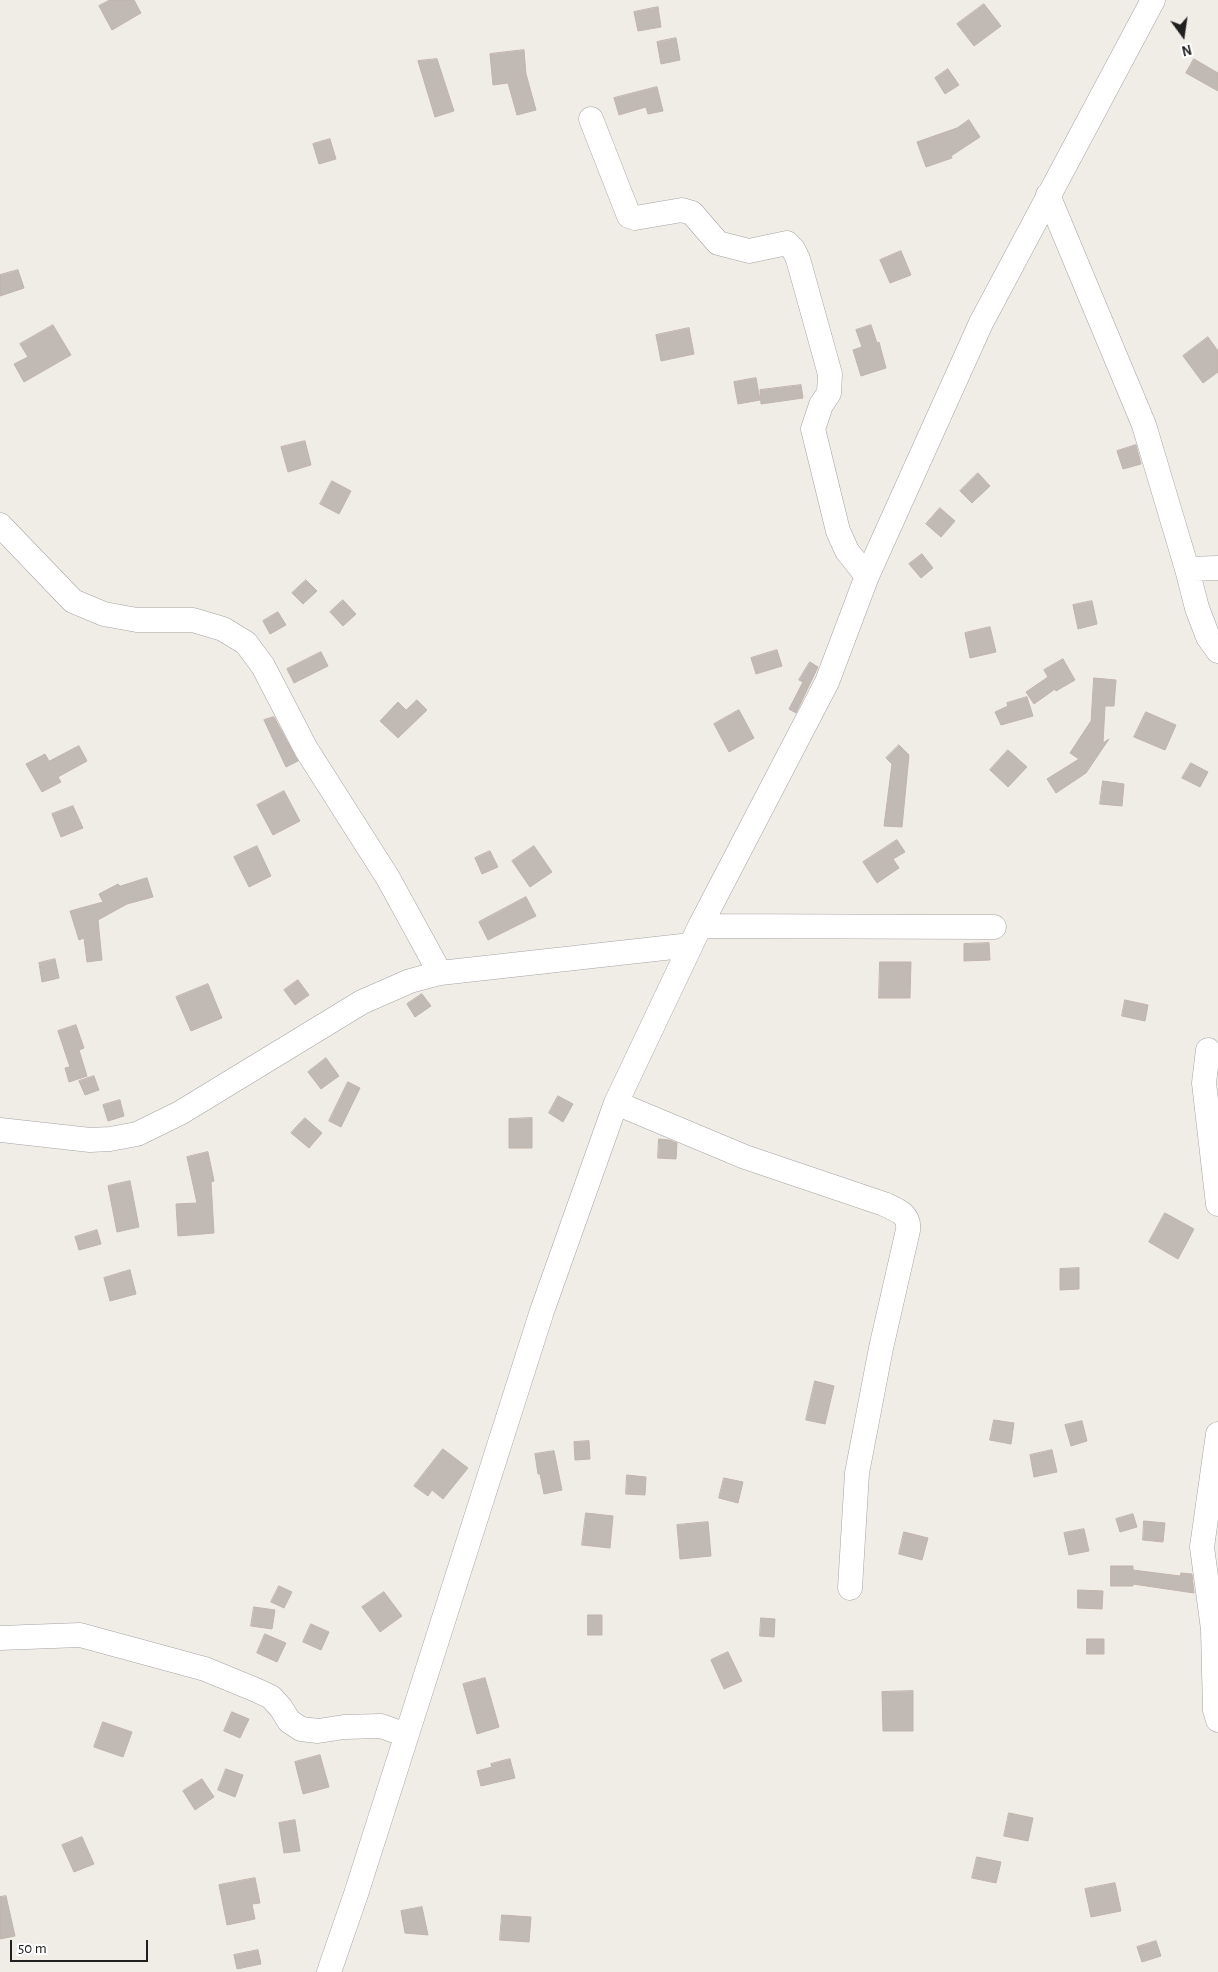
<!DOCTYPE html>
<style>
body{margin:0}
#map{position:relative;width:1218px;height:1972px;overflow:hidden;background:#f0ede7;font-family:"Alegreya Sans",sans-serif}
canvas{display:block}
.north{position:absolute;left:1158px;top:10px;width:50px;height:50px;-webkit-text-stroke:4px #fff;paint-order:stroke;rotate:166deg;font-size:14px;font-weight:700;line-height:20px;text-align:center;color:#202020}
.north::after{content:'';display:block;margin:auto;width:18px;height:22px;background:#202020;clip-path:polygon(50% 0,100% 100%,50% 72%,0 100%)}
.scale{position:absolute;left:10px;top:1940px;width:138px;height:22px;box-sizing:border-box;border:2px solid #202020;border-top:0;padding-left:6px;font-size:15px;line-height:18px;white-space:nowrap;color:#202020;-webkit-text-stroke:4px #fff;paint-order:stroke}
</style>
<div id="map">
<canvas width="1218" height="1972"></canvas>
<div class="north">N</div>
<div class="scale">50 m</div>
</div>
<script>
const ctx = document.querySelector('canvas').getContext('2d');
ctx.lineJoin = 'round';
function fillPath(path, color) { ctx.fillStyle = color; ctx.fill(path, 'evenodd'); }
function strokePath(path, color, width, dash) { ctx.strokeStyle = color; ctx.lineWidth = width; ctx.lineCap = dash ? 'butt' : 'round'; ctx.setLineDash(dash || []); ctx.stroke(path); }
const building = new Path2D(`
 M110,0H134L141,13L112,30L99,6Z
 M984,4L1001,26L974,46L957,24Z
 M658,7L661,27L638,31L634,12Z
 M676,38L680,60L661,64L657,42Z
 M524,50L526,74L536,110L517,115L508,83L493,85L490,54Z
 M437,59L454,111L435,117L418,61Z
 M1194,59L1218,73V91L1186,73Z
 M948,69L959,85L945,94L935,78Z
 M657,87L663,111L648,114L646,107L619,115L614,98Z
 M969,120L980,137L951,156L952,158L926,167L917,142L957,128Z
 M330,139L336,159L319,164L313,144Z
 M901,251L911,275L890,283L880,260Z
 M18,270L24,288L0,296V275Z
 M53,325L71,355L24,382L14,364L28,357L20,344Z
 M871,325L877,343L879,342L886,368L861,376L853,350L862,347L856,330Z
 M689,328L694,354L661,361L656,335Z
 M1208,337L1218,351V372L1203,383L1183,356Z
 M756,378L760,400L738,404L734,382Z
 M801,385L803,398L761,404L760,390Z
 M305,441L311,465L288,472L281,447Z
 M1136,445L1141,464L1123,469L1117,451Z
 M978,473L990,486L972,503L960,491Z
 M332,481L351,491L339,514L320,504Z
 M940,508L955,521L941,537L926,524Z
 M922,554L933,568L921,578L909,564Z
 M306,580L317,591L303,604L292,593Z
 M343,600L356,614L343,626L330,612Z
 M1092,601L1097,624L1078,629L1073,605Z
 M278,612L286,625L270,634L263,621Z
 M990,627L996,652L970,658L965,633Z
 M777,650L782,666L756,674L751,658Z
 M321,652L328,666L294,683L287,669Z
 M1063,659L1075,680L1056,691L1055,689L1034,704L1026,692L1048,677L1044,670Z
 M810,662L818,667L796,713L789,709L803,682L799,680Z
 M1094,678L1116,680L1114,706H1105L1103,743L1109,739L1086,773L1056,793L1047,779L1079,759L1070,753L1091,721Z
 M1027,697L1033,716L1001,725L995,712L1008,706L1007,703Z
 M417,700L427,710L398,738L380,721L398,702L406,710Z
 M739,710L754,738L729,752L714,724Z
 M1146,712L1176,725L1165,750L1134,737Z
 M274,717L298,761L286,767L264,720Z
 M899,745L909,755L902,827L884,826L892,764L886,758Z
 M79,746L87,761L58,777L61,782L42,792L26,764L45,754L49,761Z
 M1008,750L1027,767L1008,787L990,770Z
 M1191,763L1208,772L1200,787L1182,778Z
 M1103,781L1124,784L1122,806L1100,804Z
 M284,791L300,821L273,835L257,805Z
 M73,806L83,828L61,837L52,814Z
 M897,840L905,852L893,859L899,868L877,883L863,862Z
 M257,846L271,876L249,887L234,857Z
 M534,846L552,872L530,887L512,861Z
 M490,851L498,867L482,874L475,858Z
 M147,878L153,897L127,904L98,920L102,960L87,962L84,938L79,940L70,911L103,902L99,894L118,884L120,886Z
 M526,897L536,916L488,940L479,922Z
 M989,943L990,960L964,961V944Z
 M55,959L59,978L42,982L39,963Z
 M880,962H911L910,998H879Z
 M298,980L309,995L295,1005L284,990Z
 M208,984L222,1018L191,1031L176,997Z
 M422,994L431,1006L415,1017L407,1004Z
 M1125,1000L1148,1005L1145,1021L1122,1016Z
 M76,1025L84,1048L79,1050L87,1076L69,1082L65,1068L70,1067L58,1031Z
 M326,1058L339,1076L321,1089L308,1072Z
 M94,1076L99,1090L85,1095L79,1081Z
 M348,1082L360,1088L341,1127L329,1121Z
 M558,1096L573,1104L563,1122L549,1113Z
 M120,1100L124,1116L108,1121L103,1105Z
 M305,1118L322,1133L309,1148L291,1133Z
 M532,1118V1148H509V1119Z
 M659,1139L669,1140L677,1143L676,1159L658,1158Z
 M208,1152L214,1181L211,1182L214,1233L178,1236L176,1204L197,1203L187,1157Z
 M130,1181L139,1227L117,1232L108,1186Z
 M1165,1213L1194,1229L1178,1259L1149,1242Z
 M97,1230L101,1244L79,1250L75,1237Z
 M1079,1268V1289L1060,1290V1269Z
 M130,1270L136,1294L110,1301L104,1278Z
 M815,1381L834,1386L825,1424L806,1420Z
 M994,1420L1014,1423L1011,1444L990,1440Z
 M1082,1421L1087,1441L1071,1446L1065,1425Z
 M589,1441L590,1459L575,1460L574,1442Z
 M443,1449L468,1468L443,1499L432,1490L428,1496L414,1486Z
 M1052,1450L1057,1472L1034,1477L1030,1455Z
 M554,1451L562,1490L544,1494L540,1474H538L535,1454Z
 M627,1475L646,1477L645,1495L626,1494Z
 M724,1478L743,1482L738,1503L719,1498Z
 M586,1513L613,1516L610,1548L582,1545Z
 M1133,1514L1137,1527L1120,1532L1116,1519Z
 M1144,1521L1165,1523L1163,1542L1143,1540Z
 M708,1522L711,1556L680,1559L677,1525Z
 M1084,1529L1089,1551L1069,1555L1064,1533Z
 M904,1532L928,1538L922,1560L899,1554Z
 M1111,1566H1133V1570L1180,1576L1181,1573L1192,1574L1194,1593L1133,1584V1586H1111Z
 M279,1586L292,1592L284,1608L271,1602Z
 M1078,1590L1103,1591L1102,1609L1078,1608Z
 M384,1592L402,1616L380,1632L362,1607Z
 M254,1607L275,1610L272,1629L251,1626Z
 M588,1615H602V1635H588Z
 M761,1618L775,1619L774,1637L760,1636Z
 M311,1624L329,1632L321,1650L303,1642Z
 M265,1634L286,1643L277,1662L257,1653Z
 M1087,1639H1104V1654H1087Z
 M728,1652L742,1681L724,1689L711,1660Z
 M485,1678L499,1727L477,1734L463,1684Z
 M913,1691V1731H883L882,1692Z
 M232,1712L249,1719L240,1738L224,1731Z
 M103,1722L132,1732L123,1757L94,1747Z
 M320,1755L329,1787L303,1794L295,1762Z
 M510,1759L515,1778L481,1786L477,1771L492,1767L491,1764Z
 M226,1769L243,1775L235,1797L218,1790Z
 M202,1779L214,1797L195,1810L183,1791Z
 M1009,1813L1033,1818L1028,1841L1004,1836Z
 M295,1820L300,1851L284,1853L279,1823Z
 M82,1837L94,1864L74,1872L62,1845Z
 M977,1857L1001,1862L996,1883L972,1878Z
 M255,1878L260,1903L252,1904L255,1919L227,1925L219,1885Z
 M1115,1883L1121,1911L1091,1917L1085,1889Z
 M6,1896L15,1936L0,1939V1897Z
 M422,1907L428,1935L405,1933L401,1911Z
 M502,1915L531,1917L529,1942L500,1940Z
 M1156,1941L1161,1956L1142,1962L1137,1947Z
 M258,1950L261,1964L237,1969L234,1955Z`);
const minor = new Path2D(`
 M591,119L629,216L635,218L682,210L692,213L718,243L749,251L787,243L793,249L798,259L830,374L829,393L821,405L813,429L838,531L847,551L867,576
 M1048,195L1144,425L1187,569L1197,608L1208,637L1218,651
 M0,525L73,601L104,614L137,620H193L223,629L246,643L263,666L306,749L388,878L440,973
 M1187,569L1218,568
 M700,926L994,927
 M1208,1050L1204,1083L1218,1204
 M616,1103L745,1157L884,1204C897,1210 910,1214 908,1230L881,1348L857,1473L850,1588
 M0,1130L90,1140L110,1139L137,1134L180,1113L362,1002L410,981L440,973L691,945
 M1218,1434L1202,1547L1213,1629L1215,1710L1218,1720
 M0,1638L80,1635L205,1669L256,1690L271,1697L281,1708L289,1721L301,1729L318,1731L344,1727L381,1726L406,1735
 M329,1972L356,1894L542,1311L616,1103L700,926L827,682L867,576L981,323L1153,0`);
fillPath(building, '#c1b9b4');
strokePath(building, '#c2b4aa', 1);
strokePath(minor, '#a4a4a4', 25);
strokePath(minor, '#fff', 24);
</script>
